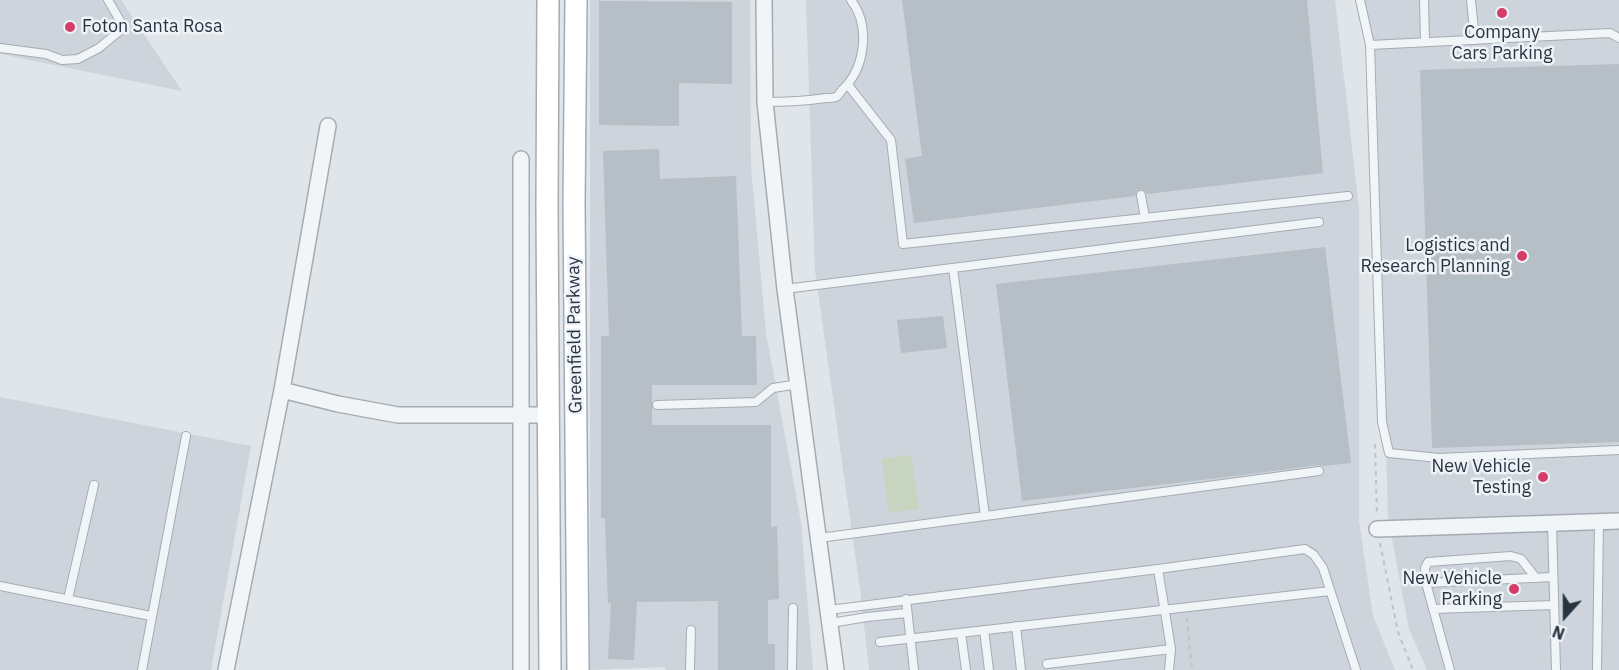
<!DOCTYPE html>
<style>
body{margin:0}
#map{position:relative;width:1619px;height:670px;overflow:hidden;background:#dfe5e9;font-family:"IBM Plex Sans",sans-serif}
canvas{display:block}
.north{position:absolute;left:1535px;top:586px;width:60px;height:60px;-webkit-text-stroke:4px #eff3f7;paint-order:stroke;rotate:201deg;font-size:16px;font-weight:700;line-height:24px;text-align:center;color:#273441}
.north::after{content:'';display:block;margin:auto;width:21px;height:27px;background:#273441;clip-path:polygon(50% 0,100% 100%,50% 72%,0 100%)}
</style>
<div id="map">
<canvas width="1619" height="670"></canvas>
<div class="north">N</div>
</div>
<script>
const ctx = document.querySelector('canvas').getContext('2d');
ctx.lineJoin = 'round';
function fillPath(path, color) { ctx.fillStyle = color; ctx.fill(path, 'evenodd'); }
function strokePath(path, color, width, dash) { ctx.strokeStyle = color; ctx.lineWidth = width; ctx.lineCap = dash ? 'butt' : 'round'; ctx.setLineDash(dash || []); ctx.stroke(path); }
function label(font, color, halo, rows, align = 'center') {
  ctx.font = font + ' "IBM Plex Sans",sans-serif'; ctx.lineWidth = 5; ctx.setLineDash([]); ctx.textBaseline = 'middle'; ctx.strokeStyle = halo; ctx.fillStyle = color; for (const [text, x, y, turn = 0] of rows) {
    ctx.save(); ctx.translate(x, y); ctx.rotate((+turn || 0) * Math.PI / 180); ctx.textAlign = isNaN(turn) ? turn : align; if (halo) ctx.strokeText(text, 0, 0); ctx.fillText(text, 0, 0); ctx.restore();
  }
}
const built = new Path2D(`
 M0,0H121L182,91L0,54Z
 M590,0H750L751,167L766,333L801,522L813,670H666L665,667L590,670Z
 M806,0H1335L1359,208V521L1373,616L1395,670H869L860,589L815,271Z
 M1362,0H1619V670H1427L1409,629L1388,517L1376,66Z
 M0,397L251,446L211,670H0Z`);
const green = new Path2D(`
 M911,455L919,509L889,513L882,459Z`);
const building = new Path2D(`
 M902,0H1307L1323,173L1147,194L1145,191L1141,189L1137,191L1135,196L914,223L905,159L922,156Z
 M599,1L732,2V84L679,83V126L599,125Z
 M1619,64V442L1432,448L1420,70Z
 M659,149L660,179L736,176L742,336H756L757,385H652V425H771V527L777,526L779,599L768,600V644H775V670H718V601L637,602L634,660L608,659L611,603H608L605,518H601V336H609L603,151Z
 M1325,247L1351,463L1323,466L1318,465L1235,476L1022,501L996,284Z
 M943,316L947,348L901,353L897,320Z`);
const path = new Path2D(`
 M1375,444L1377,516
 M1380,543L1398,632L1413,670
 M1187,618L1192,670`);
const lane = new Path2D(`
 M1360,0L1370,45L1382,422L1389,453L1439,458L1619,450
 M1424,0L1425,42
 M1471,0L1475,40
 M1370,45L1610,33L1619,38
 M0,48L46,54L62,60L78,59L99,48L122,29V24L108,0
 M848,85L891,140L903,244L1348,196
 M765,102C786,102 806,101 826,98C829,98 833,98 836,97C838,96 840,93 842,90C865,69 871,26 851,0
 M1141,195L1145,218
 M953,268L985,516L1319,471
 M785,289L1319,222
 M657,405L756,402L773,388L799,384
 M1552,524L1556,670
 M819,538L985,516
 M1158,569L1171,649L1169,670
 M1536,578L1521,559L1511,556L1428,562L1425,568L1426,583L1553,577
 M1426,583L1450,670
 M0,586L151,616
 M68,599L94,485
 M906,599L914,670
 M1433,609L1554,605
 M829,610L1158,569L1305,549L1314,555L1323,568L1356,670
 M831,623L867,617L907,613
 M1016,626L1021,670
 M984,630L989,670
 M961,633L966,670
 M880,642L1330,591
 M1047,664L1171,649
 M142,670L186,436
 M690,670L691,630
 M792,670L793,608
 M1597,670L1599,522`);
const street = new Path2D(`
 M764,0L765,102L785,289L836,670
 M282,390L338,404L398,415H548
 M1377,529L1619,521
 M226,670L282,390L328,126
 M521,670V159`);
const secondary = new Path2D(`
 M548,0L547,208L550,670
 M576,0L574,203L578,670`);
const markers = [
 [1502,13,6,"#d63c68"],
 [70,27,6,"#d63c68"],
 [1522,256,6,"#d63c68"],
 [1543,477,6,"#d63c68"],
 [1514,589,6,"#d63c68"]
];
const poiNames = [
 ["Foton Santa Rosa",82,27,"left"],
 ["Company",1502,33,"center"],
 ["Cars Parking",1502,54,"center"],
 ["Logistics and",1510,246],
 ["Research Planning",1510,267],
 ["New Vehicle",1531,467],
 ["Testing",1531,488],
 ["New Vehicle",1502,579],
 ["Parking",1502,600]
];
const streetNames = [
 ["Greenfield Parkway",575,335,-91]
];
fillPath(built, '#cdd4db');
fillPath(green, '#c7d4c0');
fillPath(building, '#b6bec6');
strokePath(lane, '#a4acb3', 10);
strokePath(street, '#a4acb3', 18);
strokePath(secondary, '#a4acb3', 24);
strokePath(path, '#bdc3c8', 2, [4.5, 4.5]);
strokePath(lane, '#f2f5f7', 8);
strokePath(street, '#f2f5f7', 15);
strokePath(secondary, '#fff', 21);
for (const [x, y, r, color] of markers) { const dot = new Path2D(); dot.arc(x, y, r, 0, 2 * Math.PI); ctx.fillStyle = color; ctx.fill(dot); strokePath(dot, '#eff3f7', 2); }
label('18px', '#273441', '#eff3f7', poiNames, 'right');
label('18px', '#273441', '#eff3f7', streetNames);
</script>
